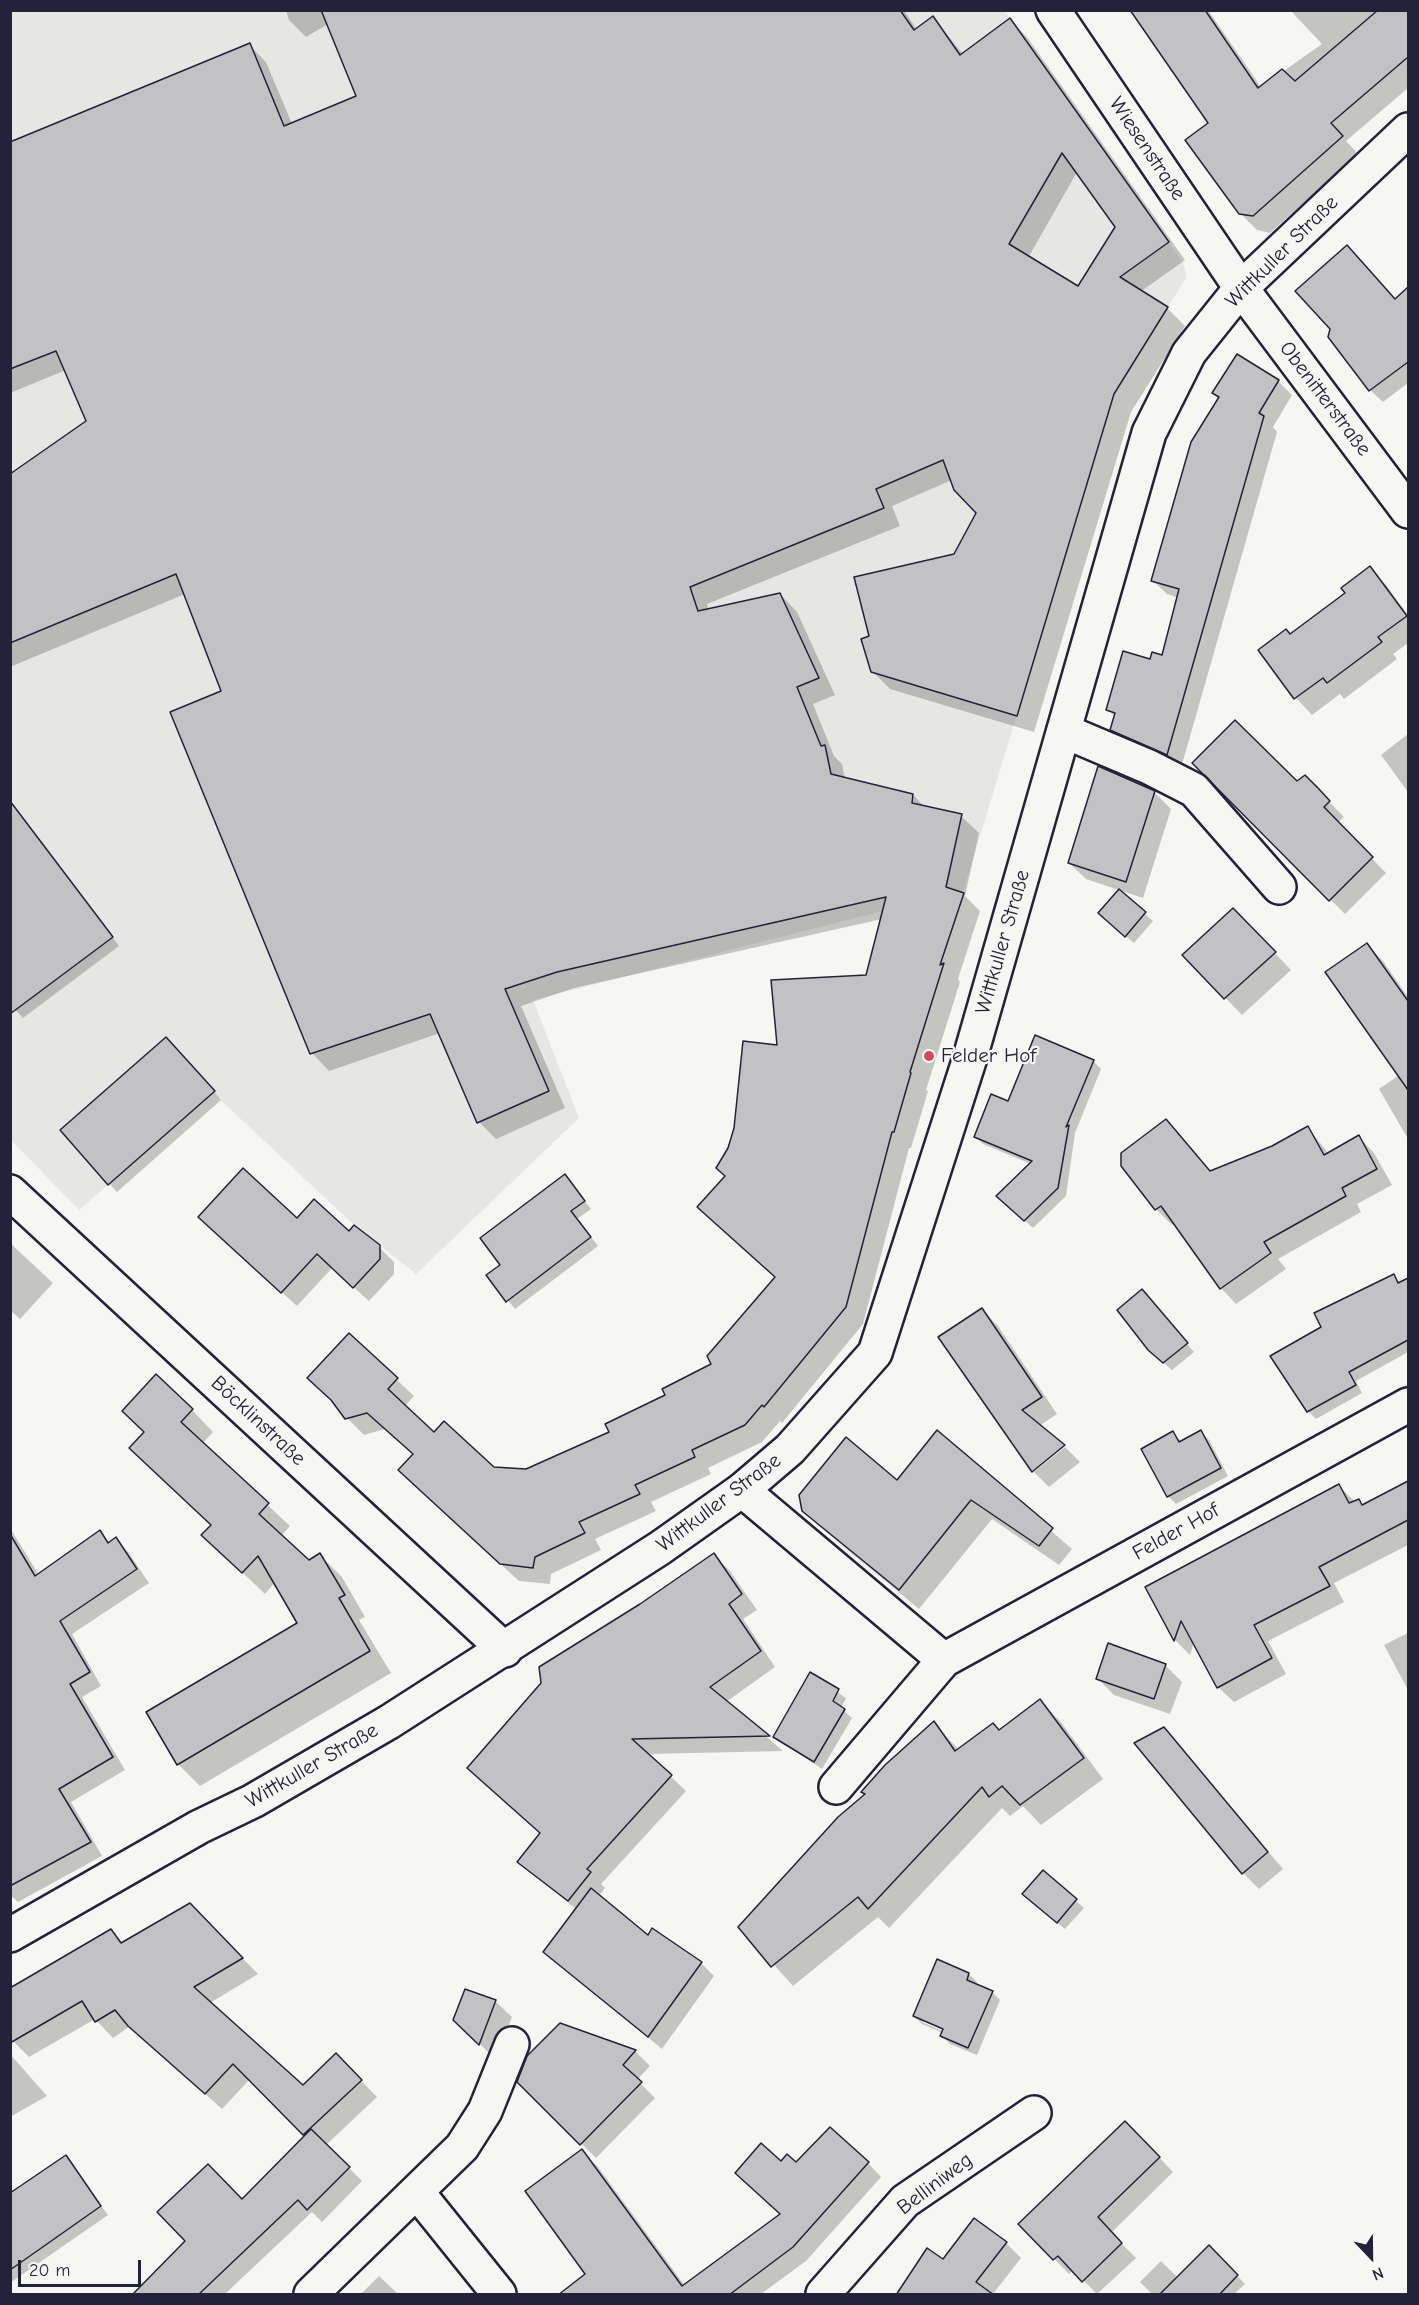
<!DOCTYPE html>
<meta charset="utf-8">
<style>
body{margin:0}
#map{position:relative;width:1419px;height:2305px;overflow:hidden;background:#f6f6f2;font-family:"Comic Neue",sans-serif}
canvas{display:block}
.frame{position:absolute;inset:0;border:12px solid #22223b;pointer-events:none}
.north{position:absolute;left:1341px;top:2227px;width:60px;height:60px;-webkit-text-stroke:4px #f6f6f2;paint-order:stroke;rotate:158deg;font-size:16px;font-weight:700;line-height:24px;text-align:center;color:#22223b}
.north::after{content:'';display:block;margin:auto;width:21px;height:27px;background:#22223b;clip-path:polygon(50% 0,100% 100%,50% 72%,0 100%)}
.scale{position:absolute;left:18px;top:2260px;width:123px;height:27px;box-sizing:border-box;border:3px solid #22223b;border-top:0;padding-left:8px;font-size:18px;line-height:21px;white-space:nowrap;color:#22223b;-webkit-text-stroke:4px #f6f6f2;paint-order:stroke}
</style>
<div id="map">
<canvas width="1419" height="2305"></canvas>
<div class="frame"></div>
<div class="north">N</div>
<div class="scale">20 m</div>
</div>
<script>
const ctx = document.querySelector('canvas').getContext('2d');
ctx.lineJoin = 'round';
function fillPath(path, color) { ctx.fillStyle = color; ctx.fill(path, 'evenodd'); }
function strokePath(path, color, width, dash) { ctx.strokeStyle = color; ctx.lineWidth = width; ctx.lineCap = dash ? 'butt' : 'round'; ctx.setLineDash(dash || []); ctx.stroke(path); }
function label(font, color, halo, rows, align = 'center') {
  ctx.font = font + ' "Comic Neue",sans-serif'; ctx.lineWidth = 4.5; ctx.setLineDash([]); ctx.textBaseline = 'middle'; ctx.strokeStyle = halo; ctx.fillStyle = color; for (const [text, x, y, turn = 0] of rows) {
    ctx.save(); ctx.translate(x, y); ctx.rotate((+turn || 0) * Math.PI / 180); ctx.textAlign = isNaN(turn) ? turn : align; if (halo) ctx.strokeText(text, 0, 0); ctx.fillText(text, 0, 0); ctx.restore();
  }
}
const built = new Path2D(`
 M10,11H1005L1184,264L1186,278L1114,394L951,932L883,911L533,1000L579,1118L416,1274L354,1225L213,1093L79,1210L11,1140Z`);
const shadow = new Path2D(`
 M286,10H904L917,30L933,18L963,54L1010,20L1027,37L1185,260L1140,292L1168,309L1185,326L1131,412L1034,732L890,689L872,671L870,636L955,555L978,513L952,480L892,506L900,526L707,604L708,610L780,594L797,612L835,695L813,704L834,756L842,764L845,779L913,795L925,807L961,816L979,833L965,896L980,911L958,979L960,982L926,1090L928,1091L911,1148H909L863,1324L782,1423L780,1421L762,1442L708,1468L711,1474L651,1502L656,1511L595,1539L601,1550L551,1574L550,1584L519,1581L417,1487L414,1455L385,1429L364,1435L347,1418L349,1335L414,1396L405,1406L434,1434L493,1468L527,1471L611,1432L713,1365L776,1278L716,1224L726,1176L779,1047L868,976L882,919L574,988L521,1006L565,1108L496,1139L479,1122L440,1033L329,1071L312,1053L223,692L185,594L10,667V476L88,422L66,370L10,393V144L249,45L266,62L292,124L358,96L328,24L306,37L289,20ZM1077,172L1117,227L1078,289L1028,258Z
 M1132,10H1208L1261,87L1322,44L1290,10H1408V88L1346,141L1358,154L1270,233L1257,230L1240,213L1211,124Z
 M1408,288V383L1383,402L1370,390L1395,300Z
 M1278,381L1292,395L1273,427L1277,432L1181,768L1126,744L1111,730L1115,717L1108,709L1151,661L1163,657L1179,598L1167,594L1152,580L1220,399L1214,393Z
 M1370,568L1386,585L1408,615V643L1393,654L1397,659L1344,699L1340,694L1312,715L1296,698L1260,650L1291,635L1347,593Z
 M1408,734V792L1381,755Z
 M1194,763L1297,783L1305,777L1344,817L1337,823L1386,873L1345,914Z
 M1154,792L1171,809L1143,898L1086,879L1069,863Z
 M10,801L119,946L23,1018L10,1004Z
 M1119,891L1153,921L1134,943L1108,921Z
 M1249,926L1291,970L1242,1015L1184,955Z
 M1367,945L1383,961L1408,997V1027L1383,1045Z
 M174,1046L221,1100L117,1192L62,1131Z
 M1093,1061L1101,1069L1075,1133L1066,1196L1033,1228L1006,1204L1031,1164L983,1144L975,1136L1009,1103Z
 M1408,1069V1139L1379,1089Z
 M1166,1121L1211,1172L1272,1148L1308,1128L1329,1154L1359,1137L1374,1153L1392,1185L1357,1204L1361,1212L1278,1259L1286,1269L1236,1304L1221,1288L1174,1223L1172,1225L1156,1209L1123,1166Z
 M565,1176L591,1209L577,1219L598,1246L515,1309L488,1275L503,1265Z
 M297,1220L349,1233L379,1247L394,1262V1274L369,1301L332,1268L297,1306L214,1231Z
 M10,1243L53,1283L20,1319L10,1310Z
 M1394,1276L1401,1283L1408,1279V1352L1356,1381L1362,1393L1316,1419L1308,1411L1323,1328Z
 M1149,1299L1194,1352L1172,1370L1158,1358Z
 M982,1310L998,1326L1057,1414L1039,1426L1034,1472L941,1337Z
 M192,1410L213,1432L202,1444L290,1526L281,1536L309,1562L320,1555L342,1577L365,1617L359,1620L391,1673L200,1786L178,1764L148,1713L300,1624L275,1582L265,1594L225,1556L212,1525L131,1448Z
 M937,1432L1072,1549L1059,1565L992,1519L919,1609L824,1530L804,1510L897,1482Z
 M1201,1432L1209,1440L1228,1476L1176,1504L1168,1496L1143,1449L1173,1433L1181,1441Z
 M1065,1447L1080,1462L1049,1487L1034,1472Z
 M1408,1482V1545L1334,1583L1344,1602L1268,1641L1286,1674L1234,1702L1218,1687L1194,1642L1190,1655L1175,1640L1147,1587L1338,1485L1355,1502L1358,1501L1364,1506Z
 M10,1528L39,1575L100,1532L110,1543L115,1539L128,1552L149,1583L72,1634L101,1686L82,1697L125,1770L71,1802L102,1856L18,1902L10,1895Z
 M714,1555L729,1570L757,1610L743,1619L775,1667L726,1702L783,1751L647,1754L686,1791L601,1884L605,1888L599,1896L648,1937L701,1963L714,1976L662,2049L545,1952L577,1910L519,1862L541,1833L641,1605Z
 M1408,1633V1690L1384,1645Z
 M1165,1665L1182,1682L1170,1714L1114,1695L1098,1679Z
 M811,1674L846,1698L841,1708L852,1718L822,1769L775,1737Z
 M1040,1701L1060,1721L1103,1779L1041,1825L1023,1806L1010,1816L1002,1808L889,1928L878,1917L793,1986L740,1927L934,1723L959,1750L1000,1731Z
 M1164,1729L1283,1869L1259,1889L1243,1873Z
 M1043,1872L1084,1908L1065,1929L1032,1902Z
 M206,1921L258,1974L210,2003L303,2087L336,2055L377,2097L326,2145L362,2181L322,2222L312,2212L225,2294H134L187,2241L242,2201L306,2136L250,2079L222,2109L130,2026L113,2038L95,2019L29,2057L13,2041L111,1931L124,1944Z
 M969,1974L977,1982L975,1985L992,1992L1000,2000L977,2055L950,2044L942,2036L943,2033L922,2024L914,2016ZM922,2019L950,2031L949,2034L922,2022Z
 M495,2001L512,2017L496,2060L472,2036Z
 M560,2024L635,2051L650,2066L637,2080L655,2098L596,2158L519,2082Z
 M10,2054L47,2096L10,2117Z
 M1140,2137L1173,2172L1111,2233L1136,2258L1097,2294L1073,2270L1069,2274L1020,2224Z
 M582,2151L598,2167L691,2294L588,2274Z
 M65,2157L108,2215L10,2283V2195Z
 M782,2163H868L881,2177L806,2261L761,2294H709L782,2214Z
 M1006,2243L1021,2258L993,2294L943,2261Z
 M1209,2247L1245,2284L1234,2294H1152L1140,2282L1161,2261L1178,2278Z
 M379,2276L398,2294H361Z`);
const building = new Path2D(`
 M321,10H900L914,30L933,16L960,55L1010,18L1169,242L1120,277L1168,307L1114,394L1017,716L871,672L861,639L869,636L854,577L954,554L976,513L954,490L943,460L876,489L884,508L690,587L698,611L780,593L819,678L797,687L821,746L825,745L831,774L913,794L912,803L962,814L946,887L964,893L940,965L944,963L910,1072L911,1073L894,1132H892L846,1307L764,1407L762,1405L745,1425L692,1450L695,1457L635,1485L640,1494L579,1522L585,1533L535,1557L533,1568L500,1564L398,1470L413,1454L367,1413L345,1419L331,1400L307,1378L349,1333L398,1378L388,1389L434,1432L444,1421L494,1467L526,1469L609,1432L605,1424L665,1395L662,1389L711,1364L707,1356L775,1277L697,1207L725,1176L716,1168L728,1148L734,1128L743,1041L777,1045L771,980L866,975L886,897L557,972L505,989L549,1091L477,1123L430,1014L310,1054L170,712L221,691L176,574L10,643V474L86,421L56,351L10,369V142L250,43L284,126L356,96ZM1062,153L1115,227L1078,286L1009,244Z
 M1130,10H1205L1258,88L1282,69L1295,81L1378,10H1408V57L1331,123L1343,136L1253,216L1239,214L1185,140L1208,123Z
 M1347,245L1395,299L1408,287V362L1369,391L1328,337L1330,329L1295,291Z
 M1237,354L1279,380L1259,413L1264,416L1167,755L1110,730L1115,713L1106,710L1123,651L1150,659L1152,652L1162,655L1179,589L1151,581L1191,442L1219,397L1212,393Z
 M1370,566L1407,616L1378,637L1382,642L1327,683L1323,678L1294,699L1258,650L1286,629L1290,634L1345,593L1341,588Z
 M1235,720L1297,781L1305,775L1318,788L1330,801L1324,807L1373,857L1329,901L1192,763Z
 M1098,766L1155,791L1126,882L1068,863Z
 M10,801L113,937L10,1014Z
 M1119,889L1146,912L1125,937L1098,913Z
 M1233,908L1276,952L1224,999L1182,955Z
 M1367,943L1408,1001V1090L1325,972Z
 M1035,1035L1094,1060L1066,1127L1069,1125L1058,1188L1024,1221L996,1196L1032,1161L974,1137L991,1094L1008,1101Z
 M166,1037L215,1091L108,1185L60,1130Z
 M1166,1119L1210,1171L1272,1146L1308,1126L1324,1155L1359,1135L1377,1169L1342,1188L1346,1196L1264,1242L1271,1253L1220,1289L1161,1206L1155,1210L1121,1166V1153Z
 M243,1168L297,1218L314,1199L349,1231L354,1225L380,1245V1259L353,1288L317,1254L281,1293L198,1217Z
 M565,1174L585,1201L571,1211L591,1237L506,1302L486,1275L500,1265L480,1238Z
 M1394,1274L1398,1283L1408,1278V1340L1349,1372L1356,1385L1307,1412L1270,1356L1321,1327L1314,1313Z
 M1142,1289L1188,1343L1163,1363L1148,1350L1117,1310Z
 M982,1308L1042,1397L1022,1410L1065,1445L1032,1472L938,1337Z
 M156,1374L193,1409L181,1422L269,1503L259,1514L309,1560L320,1553L345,1595L339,1598L370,1651L177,1765L146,1712L297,1623L258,1556L242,1573L201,1535L211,1525L129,1448L144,1432L122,1411Z
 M937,1430L1053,1528L1039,1546L971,1500L899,1590L802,1511L799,1495L846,1437L897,1480Z
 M1201,1430L1221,1468L1167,1497L1141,1449L1173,1431L1179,1442Z
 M1408,1481V1520L1319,1567L1330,1586L1254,1625L1272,1658L1217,1688L1181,1621L1174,1641L1145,1587L1339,1484L1349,1503L1359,1499L1362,1505Z
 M100,1530L108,1543L116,1537L137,1569L60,1621L90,1672L70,1684L113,1757L59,1789L91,1842L10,1886V1534L35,1576Z
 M714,1553L742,1594L729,1604L761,1651L710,1687L770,1736L632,1739L672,1775L587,1869L591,1872L568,1901L517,1862L540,1833L467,1768L541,1683L539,1667L640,1604Z
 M1108,1643L1166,1664L1154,1699L1096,1679Z
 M810,1672L839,1689L833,1701L845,1709L814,1762L773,1737Z
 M1040,1699L1084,1758L1020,1805L1002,1786L989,1797L982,1787L868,1909L858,1897L771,1967L738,1927L838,1817L865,1794L861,1792L885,1765L934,1721L955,1751L993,1723L999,1730Z
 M1164,1727L1268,1852L1242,1874L1134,1743Z
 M1043,1870L1077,1899L1057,1923L1022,1894Z
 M591,1888L648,1935L652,1928L702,1962L648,2037L543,1952Z
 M190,1903L243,1958L194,1987L303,2085L336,2053L362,2080L303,2135L233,2064L205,2094L128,2026L115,2010L95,2022L82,2001L10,2043V1988L111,1929L121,1943Z
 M937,1959L969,1973L967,1980L993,1991L968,2048L940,2036L943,2029L913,2016Z
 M465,1989L496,2000L479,2045L453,2020Z
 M560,2023L636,2050L623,2065L642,2082L580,2145L517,2082L527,2056Z
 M1125,2121L1160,2157L1098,2217L1122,2243L1082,2282L1058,2256L1053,2260L1018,2224Z
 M830,2127L869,2162L793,2247L729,2295H558L585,2274L525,2191L582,2149L682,2286L780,2214L735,2173L761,2143L781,2161L787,2154L796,2162Z
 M311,2129L350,2167L307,2210L298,2200L198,2295H132L185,2241L157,2212L208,2164L242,2199Z
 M66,2155L101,2206L10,2270V2193Z
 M974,2218L1007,2242L976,2282L994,2295H896L927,2248L943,2259Z
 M1209,2245L1238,2275L1219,2295H1159Z`);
const minor = new Path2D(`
 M1053,10L1241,288L1408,511
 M1064,731L1149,767L1194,790L1279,887
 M10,1192L505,1650
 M742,1490L944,1660
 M836,1787L944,1660L1408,1405
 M417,2192L499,2294
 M311,2294L462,2147L485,2111L512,2044
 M823,2294L905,2201L1034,2113`);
const major = new Path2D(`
 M10,1935L199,1827L253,1801L389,1722L660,1548L742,1490L790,1449L875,1353L969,1061L1149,433L1189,353L1241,288L1408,130`);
const markers = [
 [929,1056,6,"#d1495b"]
];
const streetNames = [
 ["Wiesenstraße",1147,149,56],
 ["Wittkuller Straße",1282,252,-45],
 ["Obenitterstraße",1325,399,53],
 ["Wittkuller Straße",1003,942,-74],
 ["Böcklinstraße",258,1421,43],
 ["Wittkuller Straße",719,1503,-37],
 ["Felder Hof",1176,1532,-29],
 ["Wittkuller Straße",312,1766,-30],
 ["Belliniweg",935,2184,-37]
];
const poiNames = [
 ["Felder Hof",941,1056]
];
fillPath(built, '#e6e6e4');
fillPath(shadow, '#0003');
fillPath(building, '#c2c2c4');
strokePath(building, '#22223b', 1.5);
strokePath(minor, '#22223b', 38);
strokePath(major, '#22223b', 38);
strokePath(minor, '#f6f6f2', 33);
strokePath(major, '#f6f6f2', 33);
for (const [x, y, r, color] of markers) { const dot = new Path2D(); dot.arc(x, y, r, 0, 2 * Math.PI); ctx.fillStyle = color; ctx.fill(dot); strokePath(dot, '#f6f6f2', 2); }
label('21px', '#22223b', '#f6f6f2', streetNames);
label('21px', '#22223b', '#f6f6f2', poiNames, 'left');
</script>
